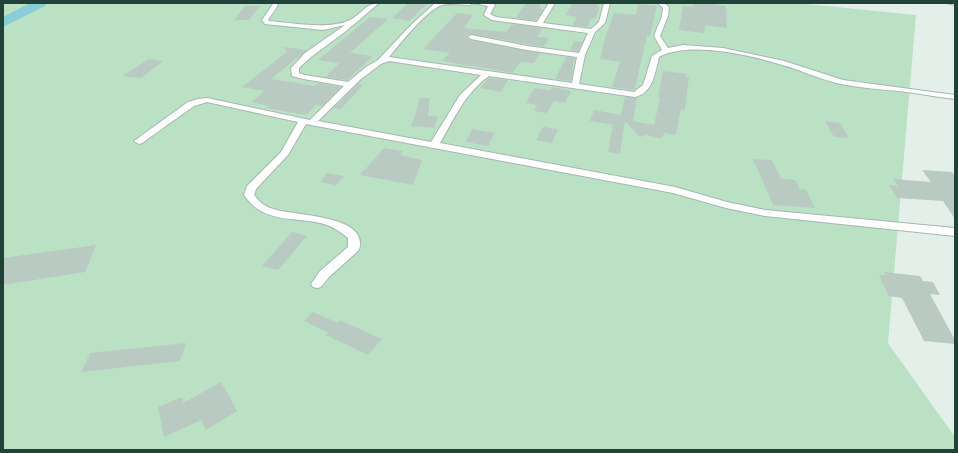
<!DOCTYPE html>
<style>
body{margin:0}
#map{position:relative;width:958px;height:453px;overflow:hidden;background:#e4efea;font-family:Helvetica,sans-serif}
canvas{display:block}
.frame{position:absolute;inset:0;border:4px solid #214239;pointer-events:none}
</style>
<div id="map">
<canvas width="958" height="453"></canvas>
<div class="frame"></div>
</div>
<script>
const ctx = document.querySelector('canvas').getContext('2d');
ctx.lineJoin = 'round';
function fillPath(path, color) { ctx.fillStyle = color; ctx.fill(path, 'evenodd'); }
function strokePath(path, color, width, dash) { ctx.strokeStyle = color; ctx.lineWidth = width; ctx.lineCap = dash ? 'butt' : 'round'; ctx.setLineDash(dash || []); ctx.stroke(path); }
const green = new Path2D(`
 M3,3H797L916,15L888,343L955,437V450H3Z`);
const river = new Path2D(`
 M30,3H47L45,6L3,27V17Z`);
const building = new Path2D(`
 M408,3H428L409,21L392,18Z
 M526,3L541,4L539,8L544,9L536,20L516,18Z
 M573,3H600L597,7H600L595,19L592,18L587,27L572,25L577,17L565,15Z
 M692,3H707L726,6L727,28L705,25L704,33L679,30L683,6L693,7Z
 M638,4L657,6L650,36H647L635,88H637L634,90L612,87L620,62L600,59L605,38L614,13L636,15Z
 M245,6H260L249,20H234Z
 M457,13L473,15L464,28L506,32L512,24L543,28L537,37L549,38L544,47L471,34L467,36V37L471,40L540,53L534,63L520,62L513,73L442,61L450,53L423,49Z
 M370,17L388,19L350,53L373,56L347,80L325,77L339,63L318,60Z
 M574,41L582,42L578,51L570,50Z
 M283,47L307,50L271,79L315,86L318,83L341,87L322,106L316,105L306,115L266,108L269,106L254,103L255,102H251L265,91L242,87L287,52Z
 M566,57L575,58L572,70H573L571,81L555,79Z
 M149,59L163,61L141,78L122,76Z
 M663,71L687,74L686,77H689L685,110L681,109L676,135L664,133L662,139L647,135L640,137L625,121L620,154L608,152L613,125L590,121L594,110L621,115L625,97L637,98L633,121L654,125L660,98L658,97Z
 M489,78L508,80L501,92L480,88Z
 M358,84L363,85L341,109L334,108Z
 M552,87L571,91L565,103L554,101L547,113L534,111L537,105L526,103L534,88L550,90Z
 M419,98H430L428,116H438L434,128L411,126L416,113Z
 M825,121L840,123L849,138L834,137Z
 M543,127L558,129L552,143L536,140Z
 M472,129L495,133L488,146L466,142Z
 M384,148L403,151L400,155L422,160L413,185L360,175Z
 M753,159L772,160L781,179L795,180L800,189L806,190L815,208L773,205Z
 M922,170L952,172L955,176V219L943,201L897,198L889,185L898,186L893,179L931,182Z
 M327,173L344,176L336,185L320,182Z
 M292,232L307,236L278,270L262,266Z
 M96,245L85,272L3,285V258Z
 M884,272L920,276L923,281L933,282L940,295L930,294L955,340V344L924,341L902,298L889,296L879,275H886Z
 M313,312L338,323L340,320L382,339L368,355L326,335L329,333L304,321Z
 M186,343L180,361L81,372L90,353Z
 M221,382L237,411L206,430L201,420L164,437L158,407L182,397L183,403Z`);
const minor = new Path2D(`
 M275,3L278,5L268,20L269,21C292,23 330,30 350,20C361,15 366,3 379,3L346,31L311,57L299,68V73L305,75L348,82L366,67L378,60L409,27L434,4L437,3H492L495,5L490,14L496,17L537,22L549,3H555L543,23L591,29L599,22L604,3H610L605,23L595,32L585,55L579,84L634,92L643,85L652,56L662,50L654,36L662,16L663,8L657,3H664L669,7L668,16L660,36L668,48L683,45L723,48L784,61L843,80L955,95V99C936,97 917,93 898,91C879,89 860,88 841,84C826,81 812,75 798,70C763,58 692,39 659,57C655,73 653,93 635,97L489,76C465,93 454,119 440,143L675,187L727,202L765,210L955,228V236L765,216L726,208L673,193L306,124L288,155L256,189L254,195C260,203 267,208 277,210C295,215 359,216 360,242C360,246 360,248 358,251L329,277L321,287L317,288L313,287L311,284L320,271L348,247V238C342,233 335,228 327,225C297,215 265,226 244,195L247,186L281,152L298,122L207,102L194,106L142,143L139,144L134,141L188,102L198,99L207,98L310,120L344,86L304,79L292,76L291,68L305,53L345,25L323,30L265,24L262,20L273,4ZM473,3L488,6L484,15L492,20L588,33L579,53L527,46L471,35L468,37L471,39L527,50L577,57L572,83L389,57C400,44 426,10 442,5C450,3 461,5 470,5ZM389,61L481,75L460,95L431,142L318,121L361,79L381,64Z
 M947,3H955V5Z`);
fillPath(green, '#bbe1c5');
fillPath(river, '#88cdd8');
fillPath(building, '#b9cac3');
strokePath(minor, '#a6b8b1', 2);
fillPath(minor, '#fff');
</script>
